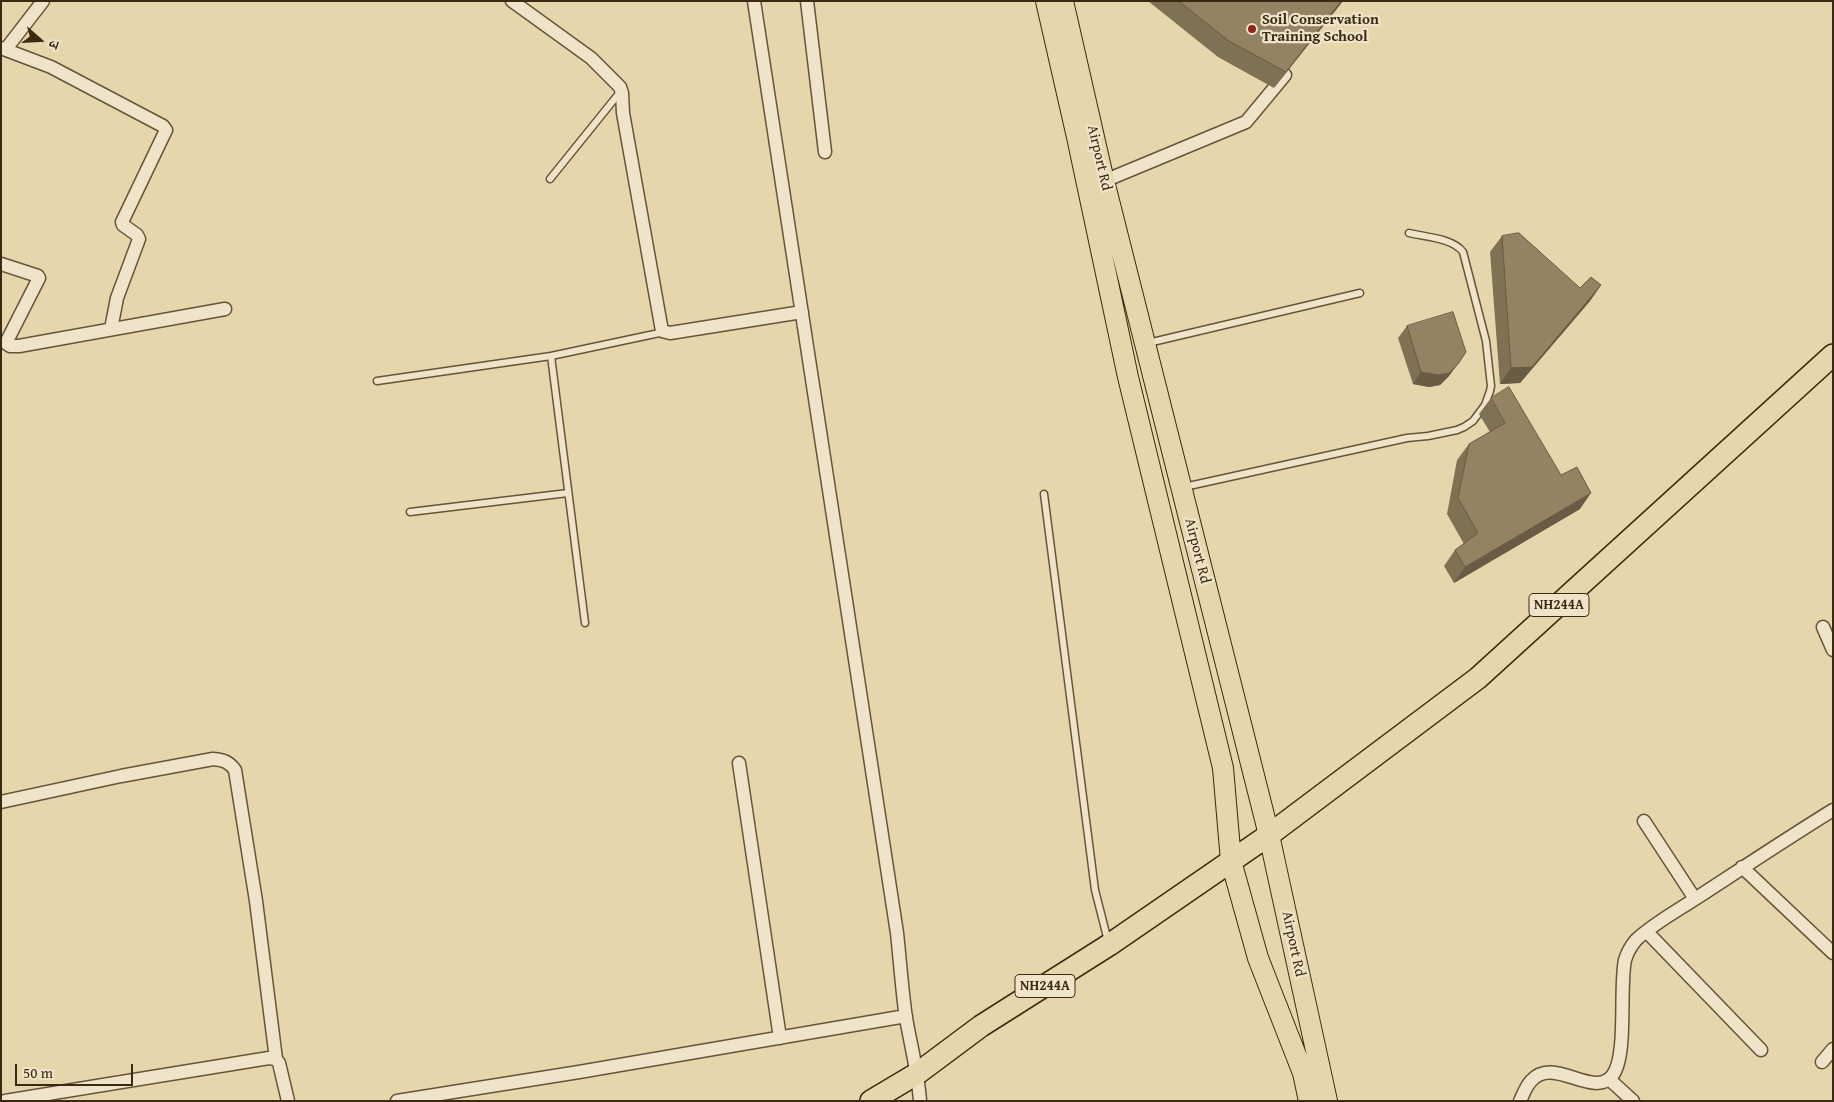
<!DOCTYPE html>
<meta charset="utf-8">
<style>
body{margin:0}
#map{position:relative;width:1834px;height:1102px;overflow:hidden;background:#e6d6ac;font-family:"Gentium Book Plus","Noto Serif Devanagari",serif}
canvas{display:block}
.frame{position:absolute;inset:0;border:2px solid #3c2911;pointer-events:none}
.north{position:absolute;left:15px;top:15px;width:50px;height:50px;-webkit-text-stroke:4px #efe4c9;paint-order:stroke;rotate:109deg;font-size:14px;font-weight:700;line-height:20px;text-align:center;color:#3c2911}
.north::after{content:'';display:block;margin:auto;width:18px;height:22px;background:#3c2911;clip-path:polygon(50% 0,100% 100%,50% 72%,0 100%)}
.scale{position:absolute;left:15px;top:1064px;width:118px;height:22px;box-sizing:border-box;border:2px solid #3c2911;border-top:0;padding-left:6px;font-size:15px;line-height:18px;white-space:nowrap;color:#3c2911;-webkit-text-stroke:4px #efe4c9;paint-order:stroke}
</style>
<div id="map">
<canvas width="1834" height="1102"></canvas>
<div class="frame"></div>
<div class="north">उ</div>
<div class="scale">50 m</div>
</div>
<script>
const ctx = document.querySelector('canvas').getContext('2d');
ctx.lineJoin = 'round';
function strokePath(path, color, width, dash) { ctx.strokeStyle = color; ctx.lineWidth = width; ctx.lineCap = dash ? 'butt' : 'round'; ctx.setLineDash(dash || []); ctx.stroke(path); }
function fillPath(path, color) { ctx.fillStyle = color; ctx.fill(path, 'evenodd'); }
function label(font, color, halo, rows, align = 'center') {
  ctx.font = font + ' "Gentium Book Plus",serif'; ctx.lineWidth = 4.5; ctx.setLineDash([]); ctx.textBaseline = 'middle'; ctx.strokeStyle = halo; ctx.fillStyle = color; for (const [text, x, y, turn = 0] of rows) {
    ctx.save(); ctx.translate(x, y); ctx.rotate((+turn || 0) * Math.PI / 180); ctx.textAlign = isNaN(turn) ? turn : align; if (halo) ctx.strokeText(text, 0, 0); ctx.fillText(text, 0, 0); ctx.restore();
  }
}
const service = new Path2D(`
 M550,179L621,91
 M1148,343L1360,293
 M551,356L585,623
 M377,381L551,356L664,332
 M1184,487L1407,438L1428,436L1457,430L1464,427L1473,421L1485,405L1490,391L1491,386L1486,341L1463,252C1453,238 1425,237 1409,233
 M1044,494L1095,890L1108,941
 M410,512L568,493`);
const minor = new Path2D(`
 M512,1L591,58L620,87L622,93L623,113L662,331L670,333L802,312
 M754,1L897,933C900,961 902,990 906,1018C911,1046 918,1073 920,1101
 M807,1L825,152
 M1,48L51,67L163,126L166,130L122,222L123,225L137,235L139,239L117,298L111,329
 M6,49L43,1
 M1104,181L1246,122L1285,75
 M1,264L38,276L39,278L8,339L7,344L10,346H19L225,309
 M1823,627L1833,650
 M739,763L780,1038
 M1,802L121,776L213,759C224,760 229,762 235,770L256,901L276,1059
 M1644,821L1695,899
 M1742,867L1833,953
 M1647,932L1761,1050
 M1822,1062L1833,1049
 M1609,1079L1633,1101
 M5,1101L269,1058L276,1059L279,1063L288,1101
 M397,1101L579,1072L906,1016
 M1520,1101C1523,1095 1526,1086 1531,1081C1553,1055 1593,1099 1612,1076C1628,1057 1619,988 1625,960C1627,953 1631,946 1636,940C1653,924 1675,912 1695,899C1741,869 1786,839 1833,810`);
const primary = new Path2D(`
 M1046,1L1077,137L1128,377L1223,768L1231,861L1258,958L1303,1073L1309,1101
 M1063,1L1104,181L1269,835L1327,1101`);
const trunk = new Path2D(`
 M871,1101L918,1073L981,1026L1109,945L1269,835L1478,678L1833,355`);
const wall = new Path2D(`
 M1148,1H1343L1274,88L1218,57Z
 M1502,236L1580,288L1601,285L1590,301L1520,383L1500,384L1490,252Z
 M1407,326L1449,376L1440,385L1429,387L1413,384L1398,338Z
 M1491,398L1580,509L1454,583L1444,566L1455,550L1464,544L1447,514L1457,460L1469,444L1490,432L1479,414Z`);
const shadedWall = new Path2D(`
 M1341,1H1343L1274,88L1286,72Z
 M1601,285L1590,301L1520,383L1500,384L1511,368Z
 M1458,364L1449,376L1440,385L1429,387L1413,384L1421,372Z
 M1591,493L1580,509L1454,583L1465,567Z`);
const building = new Path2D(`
 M1179,1H1341L1286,72L1229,41Z
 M1519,233L1580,288L1591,277L1601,285L1532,367L1511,368L1502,236Z
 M1453,312L1466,352L1458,364L1449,373L1438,375L1421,372L1407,326Z
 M1509,387L1561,475L1577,467L1591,493L1465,567L1455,550L1478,533L1458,498L1469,444L1505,423L1491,398Z`);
const markers = [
 [1252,29,5,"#8f2418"]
];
const shields = [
 [1559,605,60],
 [1045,986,60]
];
const shieldNames = [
 ["NH244A",1559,605],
 ["NH244A",1045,986]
];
const poiNames = [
 ["Soil Conservation",1262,20],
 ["Training School",1262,37]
];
const streetNames = [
 ["Airport Rd",1099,158,77],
 ["Airport Rd",1197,551,76],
 ["Airport Rd",1293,944,78]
];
strokePath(service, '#665438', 9);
strokePath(minor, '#665438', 15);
strokePath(primary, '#3c2911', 22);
strokePath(trunk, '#3c2911', 24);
strokePath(service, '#efe4c9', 6);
strokePath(minor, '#efe4c9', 12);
strokePath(primary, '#e6d6ac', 20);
strokePath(trunk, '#e6d6ac', 21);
fillPath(wall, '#7f7154');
fillPath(shadedWall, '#685c45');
fillPath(building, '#948362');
strokePath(building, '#685c45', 1);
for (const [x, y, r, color] of markers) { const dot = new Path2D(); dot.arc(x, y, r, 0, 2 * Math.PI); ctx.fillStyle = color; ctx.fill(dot); strokePath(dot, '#efe4c9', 2); }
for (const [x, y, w] of shields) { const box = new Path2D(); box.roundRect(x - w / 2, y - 11.5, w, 23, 4); ctx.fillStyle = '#efe4c9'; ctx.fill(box); strokePath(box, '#3c2911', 1); }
label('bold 14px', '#3c2911', null, shieldNames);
label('bold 15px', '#3c2911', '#efe4c9', poiNames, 'left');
label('15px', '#3c2911', '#efe4c9', streetNames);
</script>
